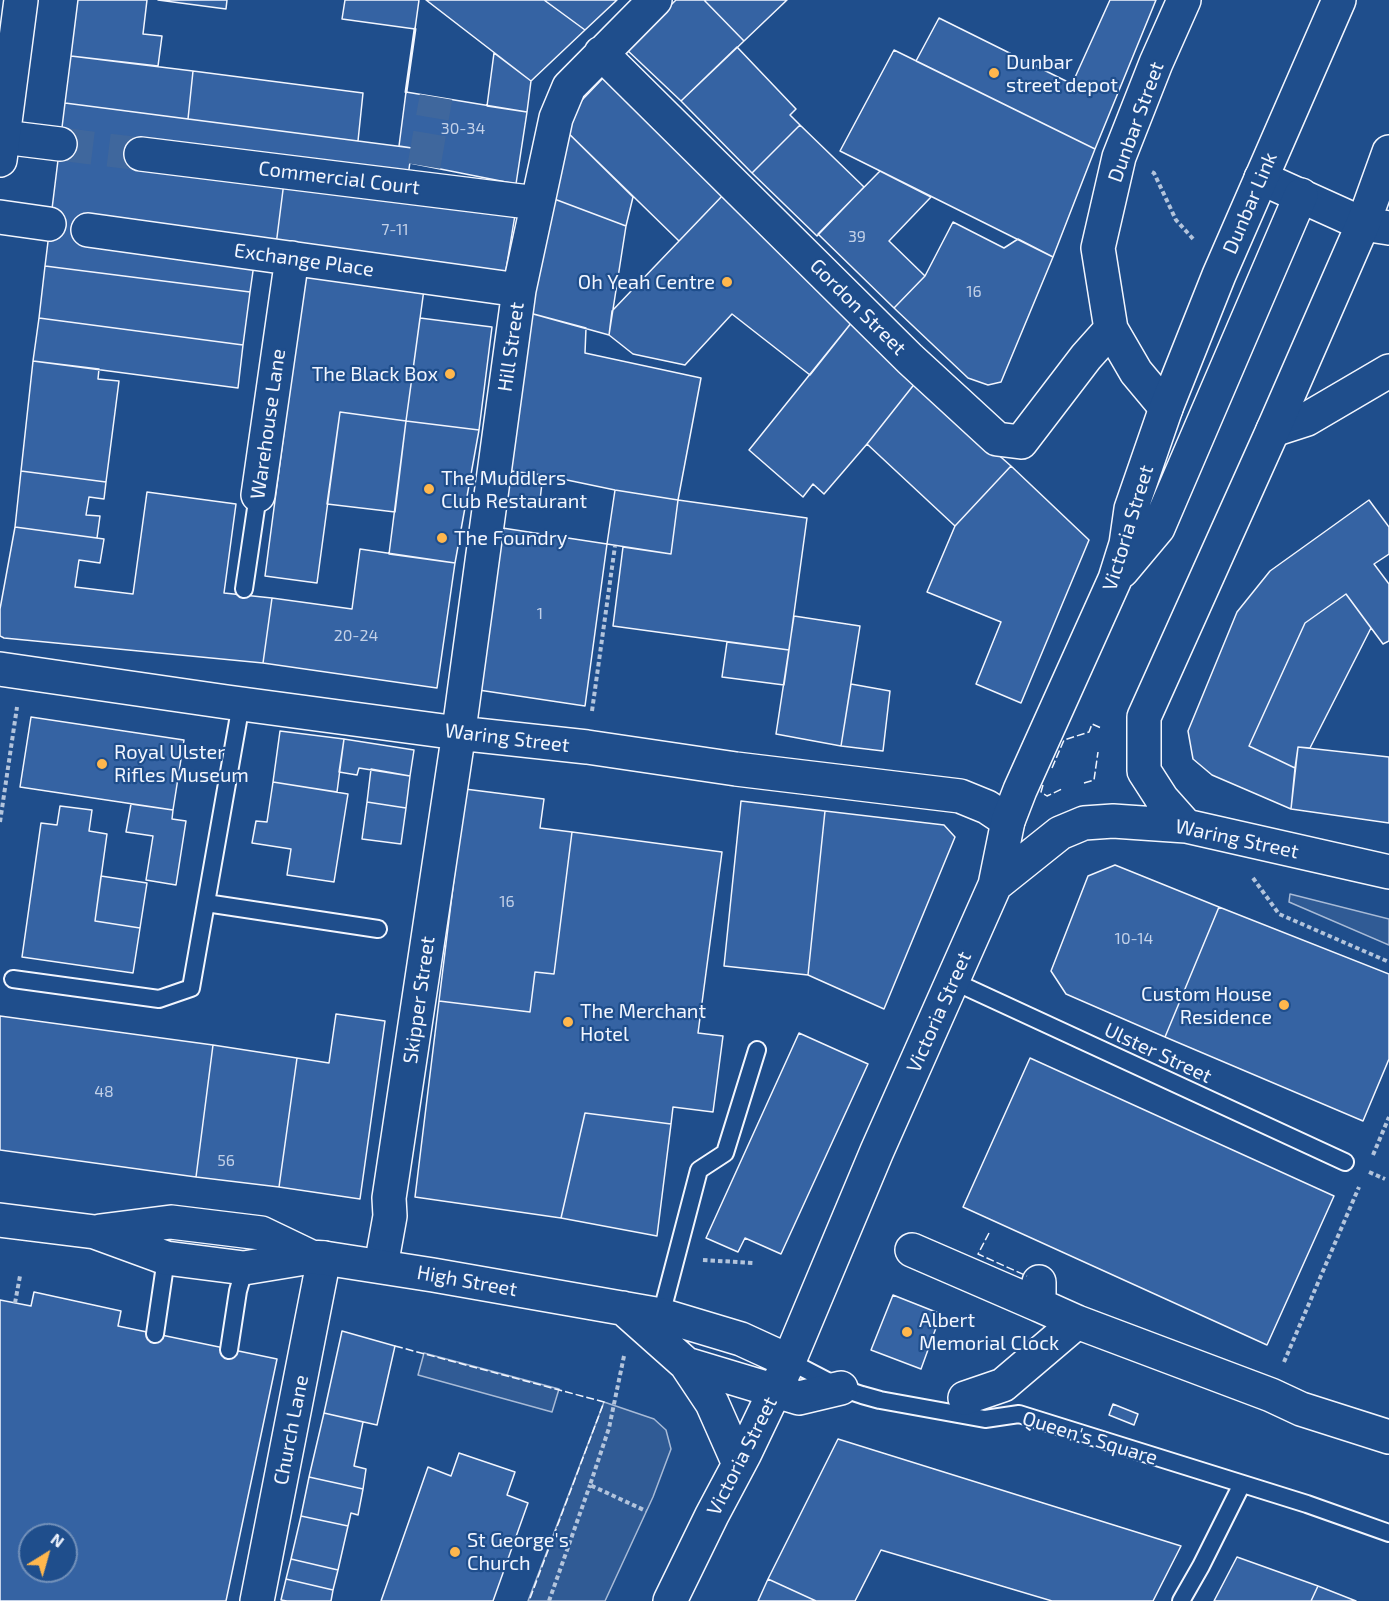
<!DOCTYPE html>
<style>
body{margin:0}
#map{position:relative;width:1389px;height:1601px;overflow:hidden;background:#1f4e8c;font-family:"Exo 2",sans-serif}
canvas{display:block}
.north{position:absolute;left:18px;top:1523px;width:60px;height:60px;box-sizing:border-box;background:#1f4e8c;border:2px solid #7391ba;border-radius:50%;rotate:37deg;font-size:16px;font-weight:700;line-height:24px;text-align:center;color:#f2f6ff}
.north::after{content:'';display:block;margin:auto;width:21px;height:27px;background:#ffb74d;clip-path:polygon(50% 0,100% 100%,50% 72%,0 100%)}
</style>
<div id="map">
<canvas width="1389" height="1601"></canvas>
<div class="north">N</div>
</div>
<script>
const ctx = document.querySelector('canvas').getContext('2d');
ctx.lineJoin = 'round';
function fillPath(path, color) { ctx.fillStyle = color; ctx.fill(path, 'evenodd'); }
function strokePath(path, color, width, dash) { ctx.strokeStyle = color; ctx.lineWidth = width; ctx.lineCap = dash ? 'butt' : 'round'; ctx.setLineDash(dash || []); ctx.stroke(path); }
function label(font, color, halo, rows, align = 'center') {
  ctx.font = font + ' "Exo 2",sans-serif'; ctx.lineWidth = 4.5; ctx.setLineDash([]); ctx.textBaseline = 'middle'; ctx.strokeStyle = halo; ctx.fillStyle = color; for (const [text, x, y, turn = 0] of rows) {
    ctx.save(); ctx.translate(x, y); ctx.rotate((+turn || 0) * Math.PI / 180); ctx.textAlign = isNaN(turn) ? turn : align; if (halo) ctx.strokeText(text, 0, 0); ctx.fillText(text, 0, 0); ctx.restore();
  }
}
const green = new Path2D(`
 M1290,894L1389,919V945L1289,902Z
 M424,1353L559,1389L552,1412L418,1375Z
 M604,1402L654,1419L666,1430L671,1449L653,1497L605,1601H528Z`);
const building = new Path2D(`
 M78,0H147L143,34L162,36L158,66L71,56Z
 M158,0H227L226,9Z
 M345,0H419L415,29L342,19Z
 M426,0H544L585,30L531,81Z
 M544,0H617L585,30Z
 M676,0H704L744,41L681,101L626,49Z
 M704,0H787L744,41Z
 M1110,0H1156L1095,149L916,61L939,18L1072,84Z
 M737,47L796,109L790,115L800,125L752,173L681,101Z
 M894,50L1095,149L1053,257L840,151Z
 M494,53L531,81L527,112L487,106Z
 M71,56L193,71L188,119L65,103Z
 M193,71L363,93L358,141L188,119Z
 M605,76L725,193L679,241L559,124Z
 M406,92L527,112L516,184L410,163L412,148L399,146Z
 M65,103L412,148L408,176L284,182L276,245L255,257L250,292L45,266Z
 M559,124L633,197L626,226L549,197Z
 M800,125L864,187L817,236L752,173Z
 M880,171L931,197L889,241L925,276L894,308L818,234Z
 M284,182L515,215L505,276L276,245Z
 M725,193L852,322L810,375L732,314L685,365L633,354L609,335L612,311Z
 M549,197L626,226L609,335L526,312Z
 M953,222L1004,248L1018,239L1053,257L1001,382L988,385L968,378L894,308L925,276Z
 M45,266L250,292L243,345L39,318Z
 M306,266L425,282L406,421L340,412L317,583L265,576Z
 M526,312L586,328L585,353L701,378L678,500L615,490L543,475L503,470Z
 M39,318L243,345L238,388L33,361Z
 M420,318L492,327L479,430L406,421Z
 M852,322L916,382L867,444L824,494L813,484L803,497L749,450Z
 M33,361L99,369L98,379L119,381L106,482L21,471Z
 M916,382L1011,466L955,526L867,444Z
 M340,412L406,421L395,512L327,504Z
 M406,421L479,430L455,563L389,554Z
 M1011,466L1089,540L1021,703L976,684L1001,622L927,592L955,526Z
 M503,470L543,475L539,508L500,502Z
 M21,471L106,482L104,499L89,497L86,515L100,516L97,538L15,527Z
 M615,490L678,500L671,554L607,544Z
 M147,492L236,504L224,593L272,598L263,663L4,638L0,636V609L15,527L104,539L100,563L79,560L75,587L133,594Z
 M678,500L807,518L789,650L613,626L623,547L671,554Z
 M1369,500L1389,527V554L1374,564L1389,584V641L1383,644L1346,594L1305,623L1249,746L1295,768L1291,809L1212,775L1193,759L1188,731L1237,612L1270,571Z
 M496,527L607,544L585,706L472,689Z
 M360,549L455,563L437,688L263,663L272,598L352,609Z
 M1346,594L1371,628L1310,748L1298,747L1295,768L1249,746L1305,623Z
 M794,616L860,626L841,746L776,734Z
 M727,642L789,650L784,685L722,677Z
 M851,684L890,691L883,751L841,746Z
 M31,717L184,740L173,810L20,787Z
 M280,731L344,739L337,792L273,782Z
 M344,739L414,750L410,776L359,768L357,775L339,772Z
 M1298,747L1389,757V823L1291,809Z
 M371,769L410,776L406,808L367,802Z
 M273,782L348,794L334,882L287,875L291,849L252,843L256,821L267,822Z
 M465,789L544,799L540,828L572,832L554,974L535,972L530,1012L439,1001Z
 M741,801L825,811L808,975L724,966Z
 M367,802L406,808L401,844L362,839Z
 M131,804L173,810L172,819L186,821L176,885L146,880L153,836L126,832Z
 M60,806L92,810L89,831L107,834L95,921L140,928L133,973L22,957L41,823L57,825Z
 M825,811L944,825L955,837L884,1009L808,975Z
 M572,832L722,852L698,1033L723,1036L713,1112L673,1107L671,1124L585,1113L561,1218L415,1197L439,1001L530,1012L535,972L554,974Z
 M1115,865L1219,907L1165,1037L1066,994L1051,971L1088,876Z
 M101,876L147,883L140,928L95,921Z
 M1219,907L1389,974V1059L1363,1121L1165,1037Z
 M336,1014L385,1021L360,1199L279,1187L297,1058L329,1063Z
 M0,1016L213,1045L196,1177L0,1150Z
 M799,1033L868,1064L781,1254L745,1238L738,1252L706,1238Z
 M213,1045L297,1058L279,1187L196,1177Z
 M1030,1058L1334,1196L1267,1345L963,1207Z
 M585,1113L671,1124L657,1236L561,1218Z
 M34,1292L121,1311L118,1326L277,1359L226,1601H0V1300L31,1306ZM30,1535H66V1571H30Z
 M893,1295L941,1314L921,1369L871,1350Z
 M342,1331L395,1346L377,1425L324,1413Z
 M1113,1404L1138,1414L1134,1425L1109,1415Z
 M324,1413L363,1422L354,1466L366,1469L363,1489L309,1477Z
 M838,1439L1181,1546L1153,1601H1052L881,1550L855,1601H816L768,1579Z
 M459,1453L515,1472L507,1495L528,1503L493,1601H381L428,1467L451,1476Z
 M309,1477L363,1489L358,1515L351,1513L348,1526L301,1516Z
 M301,1516L348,1526L338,1570L291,1559Z
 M1237,1557L1318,1586L1311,1601H1214Z
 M291,1559L338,1570L333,1590L286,1579Z
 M286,1579L333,1590L331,1601H287L281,1600Z
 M768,1579L816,1601H758Z
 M1318,1586L1356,1601H1311Z`);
const streetTunnel = new Path2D(`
 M60,144L141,154
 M424,166L436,97`);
const path = new Path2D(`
 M1152,172L1154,173L1176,220L1195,241
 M592,711L615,546
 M0,822L17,707
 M1253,878L1279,914L1389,962
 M1373,1155L1389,1117
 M1369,1172L1385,1179
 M703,1260L753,1263
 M15,1303L20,1276
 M624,1356L609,1428L590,1485L646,1511
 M1284,1362L1359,1187
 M549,1601L590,1485`);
const lane = new Path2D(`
 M244,589L258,495
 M206,903L378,929
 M13,979L159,999L191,988L241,704
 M953,981L1345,1162
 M661,1315L699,1170L725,1153L757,1050
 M155,1334L167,1252
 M229,1350L238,1291L246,1263
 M789,1361L841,1388L862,1395L880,1400L985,1419L1019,1414L1307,1504L1389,1533
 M1181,1601L1201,1566L1242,1484`);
const street = new Path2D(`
 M601,53L910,359L997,439L1021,442L1086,357L1111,329
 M3,137L60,144
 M141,154L537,203
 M0,217L49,224
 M88,230L519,290
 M1166,408L1136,372L1111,329L1098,248L1119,157L1156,63L1184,0
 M258,495L292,258
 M0,669L227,702L458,733L587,747L736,769L960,796L987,807L1008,821
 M912,1250L1039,1305
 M381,1266L390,1216L389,1198L456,752L519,290L556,118L569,87L655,0
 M1039,1282V1305L1077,1322L1271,1395L1301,1409L1389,1437
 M965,1398L1003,1385L1077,1322
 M257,1601L324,1258`);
const secondary = new Path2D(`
 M0,160L21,0
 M1261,178L1363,224L1389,228
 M1273,430L1307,419L1389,371`);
const primary = new Path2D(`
 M1122,571L1158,528L1301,195
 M1186,826L1162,799L1144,771V717L1273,430L1363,224L1389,152
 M995,885L1060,833L1084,823L1113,821L1186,826L1389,872
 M0,1220L95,1232L166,1258L244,1268L311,1257L324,1258L433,1275L661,1315L741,1339L789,1361
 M100,1231L171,1222L261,1233L311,1257
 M623,1308L686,1364L712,1403L739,1464
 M686,1364L799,1398L841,1388
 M670,1601L712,1515L745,1453L789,1361L877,1151L995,885L1008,821L1020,790L1115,579L1126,544L1131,509L1166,408L1219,275L1339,0`);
const fence = new Path2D(`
 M1052,768L1064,740L1089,732L1092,724L1101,728
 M1084,783L1094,780L1098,752
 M1043,785L1041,792L1047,796L1062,789
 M989,1233L978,1254L1027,1276
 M395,1346L604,1402L529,1601`);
const wall = new Path2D(`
 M406,92L415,29`);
const markers = [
 [994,73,6,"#ffb74d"],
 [727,282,6,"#ffb74d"],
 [450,374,6,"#ffb74d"],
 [429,489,6,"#ffb74d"],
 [442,538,6,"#ffb74d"],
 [102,764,6,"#ffb74d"],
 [1284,1005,6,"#ffb74d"],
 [568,1022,6,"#ffb74d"],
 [907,1332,6,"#ffb74d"],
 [455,1552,6,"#ffb74d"]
];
const numberNames = [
 ["30-34",463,129],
 ["7-11",395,230],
 ["39",857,237],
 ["16",974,292],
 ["1",540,614],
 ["20-24",356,636],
 ["16",507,902],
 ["10-14",1134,939],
 ["48",104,1092],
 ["56",226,1161]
];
const poiNames = [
 ["Dunbar",1006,62],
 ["street depot",1006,85],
 ["Oh Yeah Centre",715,282,"right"],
 ["The Black Box",438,374,"right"],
 ["The Muddlers",441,478],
 ["Club Restaurant",441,501],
 ["The Foundry",454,538],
 ["Royal Ulster",114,752],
 ["Rifles Museum",114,775],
 ["Custom House",1272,994,"right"],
 ["Residence",1272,1017,"right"],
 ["The Merchant",580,1011],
 ["Hotel",580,1034],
 ["Albert",919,1320],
 ["Memorial Clock",919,1343],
 ["St George's",467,1540],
 ["Church",467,1563]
];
const streetNames = [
 ["Dunbar Street",1136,122,-70],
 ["Commercial Court",339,178,7],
 ["Dunbar Link",1250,203,-67],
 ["Exchange Place",304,260,8],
 ["Gordon Street",858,307,45],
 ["Hill Street",511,347,-82],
 ["Warehouse Lane",268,424,-82],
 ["Victoria Street",1128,528,-73],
 ["Waring Street",507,738,7],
 ["Waring Street",1237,839,12],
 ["Skipper Street",419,1000,-82],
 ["Victoria Street",939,1012,-66],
 ["Ulster Street",1158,1053,25],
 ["High Street",467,1281,10],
 ["Church Lane",291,1430,-79],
 ["Queen's Square",1090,1438,17],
 ["Victoria Street",742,1456,-63]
];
fillPath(green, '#305b95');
strokePath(green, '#a8bbd7', 1.5);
fillPath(building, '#3563a3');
strokePath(building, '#f2f6ff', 1.5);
strokePath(streetTunnel, '#3f679d', 33, [33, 16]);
strokePath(lane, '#f2f6ff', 20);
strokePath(street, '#f2f6ff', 36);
strokePath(secondary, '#f2f6ff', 36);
strokePath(primary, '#f2f6ff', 36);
strokePath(path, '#b3c4dc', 4, [4.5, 3]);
strokePath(lane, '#1f4e8c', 16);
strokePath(street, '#1f4e8c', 33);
strokePath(secondary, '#1f4e8c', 33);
strokePath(primary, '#1f4e8c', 33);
strokePath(fence, '#f2f6ff', 1.5, [8, 3]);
strokePath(wall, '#f2f6ff', 3);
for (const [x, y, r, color] of markers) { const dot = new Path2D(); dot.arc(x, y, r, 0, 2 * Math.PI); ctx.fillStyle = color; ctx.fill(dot); strokePath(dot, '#1f4e8c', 2); }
label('16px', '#c3d1e8', null, numberNames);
label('20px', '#f2f6ff', '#1f4e8c', poiNames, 'left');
label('20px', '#f2f6ff', '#1f4e8c', streetNames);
</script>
